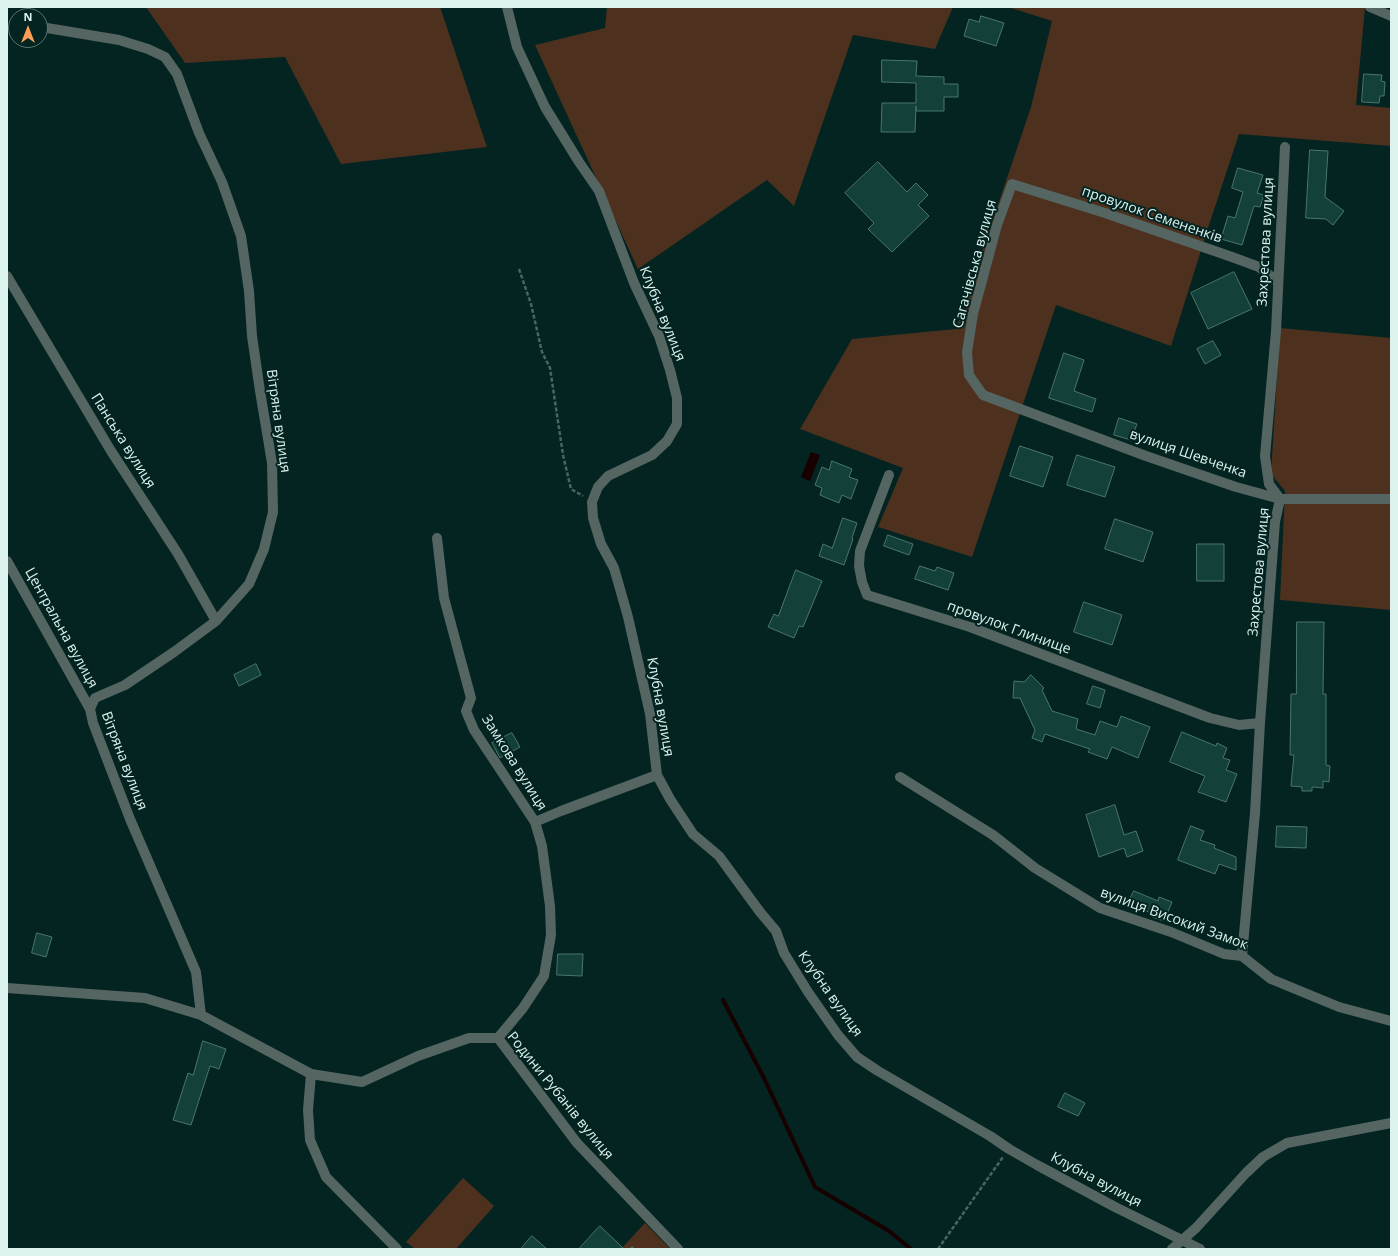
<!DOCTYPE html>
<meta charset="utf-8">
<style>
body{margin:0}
#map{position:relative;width:1398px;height:1256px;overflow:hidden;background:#032420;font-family:"Open Sans",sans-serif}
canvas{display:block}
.frame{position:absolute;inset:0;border:8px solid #dbf2ee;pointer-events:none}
.north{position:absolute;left:8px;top:8px;width:40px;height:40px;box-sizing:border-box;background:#032420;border:1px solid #597672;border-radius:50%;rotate:0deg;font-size:11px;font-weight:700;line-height:16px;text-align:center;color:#dbf2ee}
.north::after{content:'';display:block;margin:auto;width:14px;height:18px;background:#fd9c56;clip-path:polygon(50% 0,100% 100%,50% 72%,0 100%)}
</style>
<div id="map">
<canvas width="1398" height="1256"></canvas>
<div class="frame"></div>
<div class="north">N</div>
</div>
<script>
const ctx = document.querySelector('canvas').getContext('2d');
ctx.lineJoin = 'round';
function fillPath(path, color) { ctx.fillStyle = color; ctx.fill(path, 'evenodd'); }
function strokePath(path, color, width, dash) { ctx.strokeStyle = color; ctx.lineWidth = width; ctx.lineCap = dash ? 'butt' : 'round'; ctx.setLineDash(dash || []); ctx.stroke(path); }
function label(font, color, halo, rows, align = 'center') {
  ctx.font = font + ' "Open Sans",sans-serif'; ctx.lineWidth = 4; ctx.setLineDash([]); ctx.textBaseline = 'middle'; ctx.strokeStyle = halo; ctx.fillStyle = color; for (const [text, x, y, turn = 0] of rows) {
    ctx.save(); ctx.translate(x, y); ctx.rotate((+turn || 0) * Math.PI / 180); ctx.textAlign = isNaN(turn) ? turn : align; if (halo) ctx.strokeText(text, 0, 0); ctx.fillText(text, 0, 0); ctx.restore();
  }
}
const green = new Path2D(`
 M146,7H440L487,147L341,164L285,57L185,63Z
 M607,7H953L935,49L853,35L794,206L767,180L638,269L535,45L605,28Z
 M1008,7H1365L1356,105L1391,108V146L1239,134L1208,228L1171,346L1056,305L972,557L878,527L903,468L800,429L852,339L956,329L1031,107L1052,21Z
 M1280,328L1391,338V610L1280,600L1285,491L1271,474Z
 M463,1178L494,1206L456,1249H415L406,1242Z
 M645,1223L670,1249H621Z`);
const water = new Path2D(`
 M811,452L820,455L810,481L801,477Z`);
const stream = new Path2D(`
 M723,1000L764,1078L815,1187L889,1231L911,1249`);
const building = new Path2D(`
 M981,16L1004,23L996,46L964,36L969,19L979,22Z
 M882,60L917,61L916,76L944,77V84H958V97H944V111H916V106L915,132H881L882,103H916V83L882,82Z
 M1364,74L1382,75L1381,81L1385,82L1384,96H1380L1379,103L1362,102Z
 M1310,150L1328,151L1325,197L1344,211L1333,225L1326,219L1306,218Z
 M878,162L907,192L916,183L928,195L918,205L929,216L892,252L868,229L874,223L845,193Z
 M1238,168L1263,175L1257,193L1264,195L1260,207L1254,206L1242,245L1221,239L1228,216L1235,218L1243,192L1232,188Z
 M1234,272L1252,309L1208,329L1191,293Z
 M1213,341L1221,355L1205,364L1197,349Z
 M1064,353L1084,360L1074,391L1096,399L1092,412L1049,398Z
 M1119,418L1137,424L1131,440L1114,435Z
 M1020,446L1053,457L1043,487L1010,476Z
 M1077,455L1115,467L1105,497L1067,485Z
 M832,461L852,469L849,477L858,480L851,499L842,495L839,503L820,495L822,488L815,485L822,467L829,470Z
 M843,518L857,523L852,538L853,539L844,565L819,556L823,544L832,548Z
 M1115,519L1153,532L1143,562L1105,549Z
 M888,535L913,544L909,555L884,546Z
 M1197,544H1224V581H1197Z
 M920,566L935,571L937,567L954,573L948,590L915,579Z
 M796,570L822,581L803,627L799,626L794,638L768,627L774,614L778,616Z
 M1084,602L1122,615L1112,645L1074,632Z
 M1297,622H1324L1323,694H1326V765L1330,766L1329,782L1323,781V788L1312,787V791H1302V787L1291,786L1294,755H1290L1291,694H1296Z
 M256,664L261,675L239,686L234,675Z
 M1031,675L1044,688L1042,690L1052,711L1078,719L1076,729L1095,735L1100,721L1117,727L1121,716L1150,727L1138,758L1112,747L1107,759L1088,752L1090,749L1045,734L1042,742L1032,738L1035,730L1020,698H1013L1014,681L1024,682Z
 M1093,686L1105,690L1100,708L1087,704Z
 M1182,732L1216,746L1217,743L1227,748L1223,758L1230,760L1226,770L1237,774L1226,802L1198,792L1205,776L1170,762Z
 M512,733L520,747L500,758L492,743Z
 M1115,805L1124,835L1136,831L1143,851L1127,857L1124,848L1099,857L1086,815Z
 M1191,826L1204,831L1200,840L1215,845L1214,848L1236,857V870L1219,864L1215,874L1178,860Z
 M1277,826L1307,827L1306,848L1276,847Z
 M1134,891L1158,901L1159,897L1172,902L1164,921L1152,917L1153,914L1128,903Z
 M37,933L52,937L46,957L32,953Z
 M558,954H583L582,976L557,975Z
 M203,1041L226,1049L219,1069L210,1066L191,1125L173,1120L188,1073L193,1075Z
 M1065,1093L1085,1103L1078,1116L1058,1107Z
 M600,1226L624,1249H579Z
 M532,1236L547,1249H521Z`);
const path = new Path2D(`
 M519,269L531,304L542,352L550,368L563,455L571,489L583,496
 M631,1249L633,1247
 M938,1249L1003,1157`);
const minor = new Path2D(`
 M507,7L517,47L545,107L579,162L599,191L634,283L659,336L670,370L677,398V424L667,441L652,455L608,476L598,487L592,502L593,518L601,544L614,568L628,617L650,714L657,775L670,799L693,834L719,856L760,912L776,931L784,953L808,992L838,1035L857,1057L878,1071L990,1136L1009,1149L1037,1165L1115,1207L1200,1249
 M1370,7L1391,16
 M47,28L119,40L148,49L165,57L177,74L199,133L222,182L241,236L249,291L252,336L260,391L272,463L273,512L264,549L249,584L216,621L174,652L125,685L95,698L90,709L93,723L130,819L196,972L201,1015
 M7,276L111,451L178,554L216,621
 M1278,282L1259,267L1232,257L1105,213L1012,184L997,225L973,314L967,352L969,375L983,395L1146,456L1236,487L1280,499H1391
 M889,475L860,551L859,566L862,582L867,595L970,627L1210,718L1239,725L1260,723
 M437,538L444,598L471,698L466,711L474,730L535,822L542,846L550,906L551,935L544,976L523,1008L498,1038
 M7,561L90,709
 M900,777L993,835L1035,868L1100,908L1171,932L1224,954L1242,956L1271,979L1339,1007L1391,1021
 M535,822L561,811L657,775
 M1242,956L1255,813L1260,723L1275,522L1280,499L1269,484L1265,456L1276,331L1285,147
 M7,988L145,998L201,1015L311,1074L362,1082L418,1056L469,1038H498L577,1143L678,1249
 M311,1074L308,1110L310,1140L326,1177L397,1249
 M1172,1249L1196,1228L1246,1173L1263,1157L1287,1143L1391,1123`);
const streetNames = [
 ["провулок Семененків",1152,215,19],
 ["Захрестова вулиця",1266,242,-87],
 ["Сагачівська вулиця",975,264,-75],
 ["Клубна вулиця",662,314,68],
 ["Вітряна вулиця",278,421,82],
 ["Панська вулиця",123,441,58],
 ["вулиця Шевченка",1188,454,19],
 ["Захрестова вулиця",1259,572,-85],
 ["Центральна вулиця",61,628,61],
 ["провулок Глинище",1009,628,20],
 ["Клубна вулиця",660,707,80],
 ["Вітряна вулиця",124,761,69],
 ["Замкова вулиця",514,763,58],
 ["вулиця Високий Замок",1174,919,20],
 ["Клубна вулиця",830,994,55],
 ["Родини Рубанів вулиця",560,1096,51],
 ["Клубна вулиця",1096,1180,28]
];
fillPath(green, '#4d311e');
fillPath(water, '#180000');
strokePath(stream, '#180000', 4);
fillPath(building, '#14403a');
strokePath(building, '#4b756f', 1);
strokePath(path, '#486662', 2.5, [4, 2]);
strokePath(minor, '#546562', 10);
label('14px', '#dbf2ee', '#032420', streetNames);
</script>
